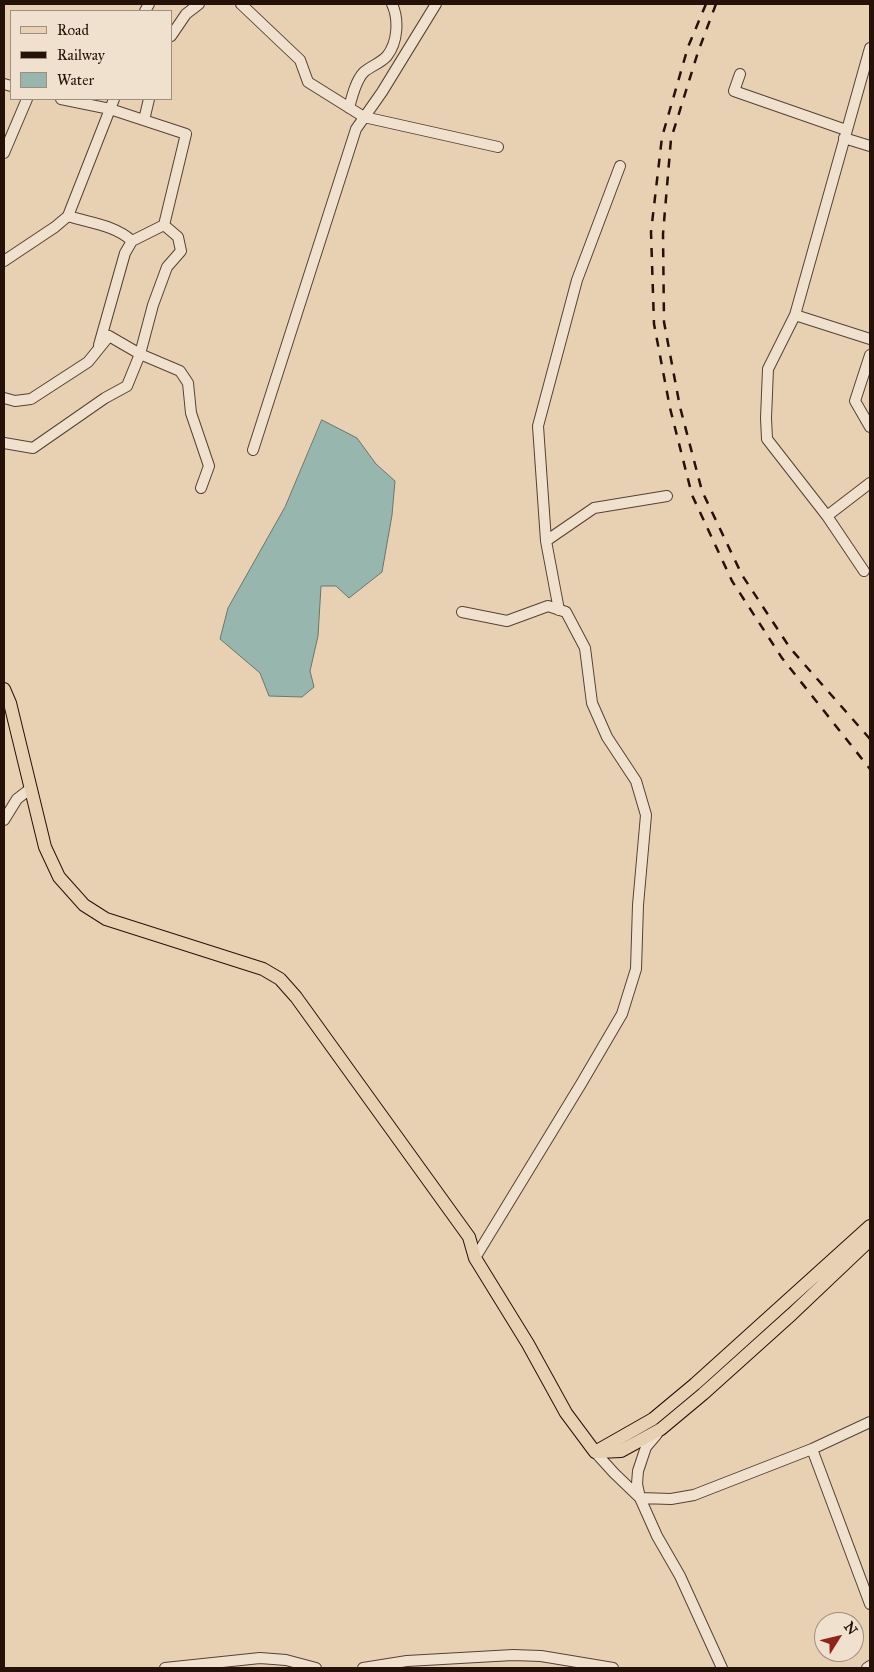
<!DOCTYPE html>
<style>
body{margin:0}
#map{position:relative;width:874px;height:1672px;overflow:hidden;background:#e8d1b3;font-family:"IM FELL Great Primer",serif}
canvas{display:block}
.frame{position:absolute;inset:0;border:5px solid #261109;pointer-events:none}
.legend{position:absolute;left:10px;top:10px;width:162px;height:90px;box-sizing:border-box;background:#f0e1ce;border:1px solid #9f8e7f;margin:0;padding:6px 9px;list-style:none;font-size:15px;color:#261109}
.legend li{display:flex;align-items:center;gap:10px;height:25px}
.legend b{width:25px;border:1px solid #9f8e7f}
.north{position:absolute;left:814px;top:1612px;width:50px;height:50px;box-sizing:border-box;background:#f0e1ce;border:1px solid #9f8e7f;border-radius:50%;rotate:54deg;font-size:14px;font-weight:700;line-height:20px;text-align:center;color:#261109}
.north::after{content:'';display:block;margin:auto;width:18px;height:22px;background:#8f2418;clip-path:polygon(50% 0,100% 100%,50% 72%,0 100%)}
</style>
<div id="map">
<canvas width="874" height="1672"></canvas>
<div class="frame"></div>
<ul class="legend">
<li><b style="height:6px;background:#e8d1b3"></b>Road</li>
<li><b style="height:6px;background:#261109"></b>Railway</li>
<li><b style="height:14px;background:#97b7ae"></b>Water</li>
</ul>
<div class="north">N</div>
</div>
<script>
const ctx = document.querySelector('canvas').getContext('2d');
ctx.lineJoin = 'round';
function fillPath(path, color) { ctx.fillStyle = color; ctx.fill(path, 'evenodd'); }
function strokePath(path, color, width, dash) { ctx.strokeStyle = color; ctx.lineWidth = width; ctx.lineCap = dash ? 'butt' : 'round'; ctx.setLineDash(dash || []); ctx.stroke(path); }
const water = new Path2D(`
 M322,420L357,438L376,464L395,481L392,515L382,572L349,598L336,586H321L318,636L310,671L314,687L302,697L269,696L260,673L220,639L228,608L285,507Z`);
const minor = new Path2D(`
 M241,4L300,60L308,82L364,117L498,147
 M145,11L149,4
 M171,36L186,14L199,4
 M740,74L734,91L846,130
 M4,84L11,86
 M61,99L110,109L186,134L164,225L132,241
 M349,108C352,96 356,80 364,72C371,66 381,63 387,56C398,42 399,19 392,4
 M144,120L149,99
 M844,138L870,146
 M4,153L27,99
 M68,216C90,223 115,225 132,241L125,253L99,345
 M164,225L178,237L181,251L167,267L153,305L140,354L180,371L188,383L191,413L209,466L201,488
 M4,261L55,227L68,216L114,99
 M795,315L870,339
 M870,355L855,401L870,427
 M4,398L15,401L31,399L88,362L109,336L140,354L127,386L105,398L33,448L4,443
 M253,450L356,129L382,92L436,4
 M827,516L870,483
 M546,541L538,426L577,280L620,166
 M864,571L827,516L767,439L766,418L768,369L795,315L870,48
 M559,610L546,541L594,508L667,496
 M462,612L507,621L548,606L566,612L585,648L592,703L607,737L636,781L646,815L638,905L636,969L622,1014L581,1084L475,1258
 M4,820L17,799L30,789
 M657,1434L646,1447L638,1471L637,1484L640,1498L657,1536L680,1576L722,1668
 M812,1449L870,1604
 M595,1452L614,1473L640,1498L671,1499L694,1495L812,1449L870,1422
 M165,1668L260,1658L286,1660L316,1668
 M363,1668L407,1661L513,1655L541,1656L613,1668
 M867,1668L870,1666`);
const major = new Path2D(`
 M4,689L10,703L45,847L59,877L84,905L106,919L263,969L280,979L296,997L469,1237L475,1258L528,1344L566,1413L595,1452
 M595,1452L653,1419L695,1384L870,1226
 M598,1452L621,1451L661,1429L703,1394L792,1314L870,1240`);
const rail = new Path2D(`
 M706,4L688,47L662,137L651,232L654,324L670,408L692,495L732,581L782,658L870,769
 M716,4L698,52L671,139L663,234L664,322L680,407L702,491L742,575L790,648L870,739`);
fillPath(water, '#97b7ae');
strokePath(water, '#6a756c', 1);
strokePath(minor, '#564134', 12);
strokePath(major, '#261109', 14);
strokePath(minor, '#f0e1ce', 10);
strokePath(major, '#e8d1b3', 12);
strokePath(rail, '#261109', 2.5, [9, 9]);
</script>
